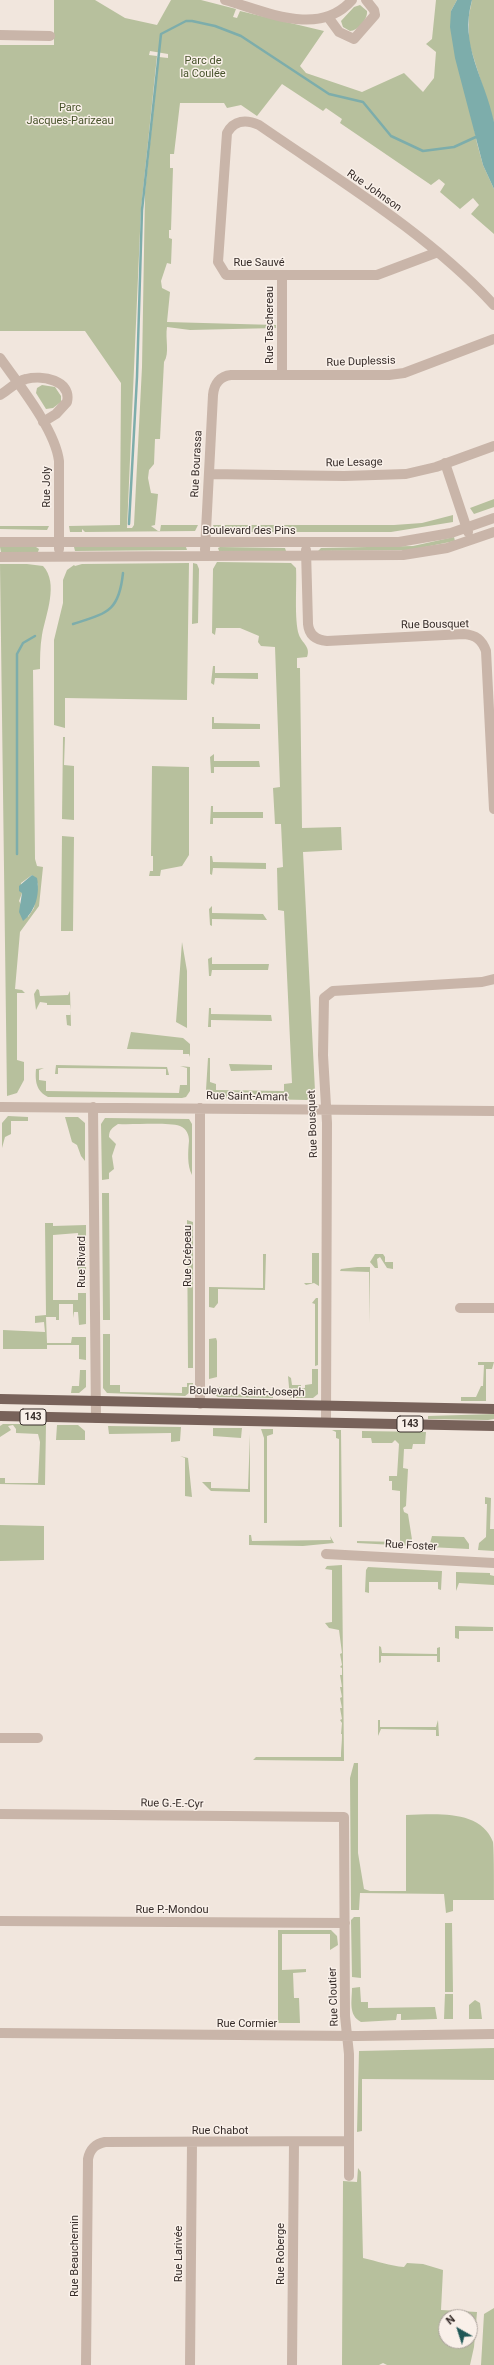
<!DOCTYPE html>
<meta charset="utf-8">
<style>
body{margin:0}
#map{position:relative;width:494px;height:2365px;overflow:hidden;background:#f1e6dd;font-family:Roboto,sans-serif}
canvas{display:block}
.north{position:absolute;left:438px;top:2309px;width:40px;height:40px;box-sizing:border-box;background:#f9f0e9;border:1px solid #aba29c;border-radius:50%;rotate:321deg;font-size:11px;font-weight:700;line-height:16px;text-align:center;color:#362c29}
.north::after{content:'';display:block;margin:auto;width:14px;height:18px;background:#1f5756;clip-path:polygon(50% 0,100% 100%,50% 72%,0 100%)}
</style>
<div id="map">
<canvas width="494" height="2365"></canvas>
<div class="north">N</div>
</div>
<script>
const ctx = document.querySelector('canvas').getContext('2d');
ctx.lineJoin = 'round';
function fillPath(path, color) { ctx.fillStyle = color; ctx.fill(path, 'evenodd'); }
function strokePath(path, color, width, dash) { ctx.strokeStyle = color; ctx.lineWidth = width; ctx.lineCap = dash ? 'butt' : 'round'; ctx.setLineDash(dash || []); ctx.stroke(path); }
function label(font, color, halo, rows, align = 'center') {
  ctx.font = font + ' Roboto,sans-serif'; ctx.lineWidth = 3; ctx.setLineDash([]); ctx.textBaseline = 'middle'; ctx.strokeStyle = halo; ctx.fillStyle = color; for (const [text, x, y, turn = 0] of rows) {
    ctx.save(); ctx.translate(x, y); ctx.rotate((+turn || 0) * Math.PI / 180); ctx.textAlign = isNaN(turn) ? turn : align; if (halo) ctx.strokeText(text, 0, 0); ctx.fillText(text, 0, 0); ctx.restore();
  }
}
const green = new Path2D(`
 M54,0H95L125,18L157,25L171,0H201L236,9L233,17L237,18L240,11L324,31L300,66L306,73L362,92L404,73L423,92L434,78L436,52L426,44L432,39L436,0H457L451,11L477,143L483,165L494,189V234L471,214L479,205L473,198L460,209L440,192L445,184L439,179L431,185L340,123L342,119L326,108L323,111L282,84L257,116L241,105L227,108L224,103H180L174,154H170V168H173L171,230H169V238L172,239L171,264L167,263L161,281L162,288L170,292L167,322L276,325V328L190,330L167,327C165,339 170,353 164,362L160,439H155L154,464L149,470L148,478L151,493L158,494L155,525L151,526L158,531H160L161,525H198L195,531L85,532L82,529V532H70L69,526L120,525L121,383L85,331H0V45H54ZM150,51L168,54V58L159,57L145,192L142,367L134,525L132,528H127L141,209L157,56L149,55Z
 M472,0H494V123L469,43V15Z
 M360,5L367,11C368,19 358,31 350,31L343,27L341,21L354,7Z
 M42,385L55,387L61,396V402L53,408L46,409L36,393L37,388Z
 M494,499V507L474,514L470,508Z
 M453,515V522L391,532H216L213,525H394L422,523Z
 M0,526H49L47,530L0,529Z
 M454,537L455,541L410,550L318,551L321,548L413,546Z
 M0,547H36L39,549L38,552H1Z
 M74,547H186L187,550L75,551Z
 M220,547L285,548L286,551H219L218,548Z
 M217,562L291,563L296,568C297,585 294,620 299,635C302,643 311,647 307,657L297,658V668H300L302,828L341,827L342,850L303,852L315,1091L314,1096L307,1100L210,1098L206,1090L208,1058H210V1082L216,1084V1090L284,1091V1084L292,1083L284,911L278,910L277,868L283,867L281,824H275L273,788L280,787L275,647L261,646L258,642L259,636L240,628H216L215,635L212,633L213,569Z
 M189,563L187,700L65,698V728L54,725V640L63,603V580L67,570L74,565L75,566L82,564Z
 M193,563L197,564L199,569L198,623L192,624Z
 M0,564H27L43,566C59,583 46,614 42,635C40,647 40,658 40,669L33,670L35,859L37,866L43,867L39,906L20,932L15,989L22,990L25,993H17V1060L24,1062V1080L17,1093L7,1096ZM32,875L38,884L34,908L28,917L19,901L22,893L21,883Z
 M213,666H215V673H258V679L215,678L214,685L211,683Z
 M212,717H214V723L260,724V729H212Z
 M63,737H65L64,765L74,766V820L62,819Z
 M214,754V761H259L260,767H214V773H211L210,757Z
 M152,766L189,767V855L182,866L161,870L160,876H149L150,871H153V856H151Z
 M211,806H213V812H263V818H213V824H210Z
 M62,836L74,837L73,931H61Z
 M210,856H212L213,862L266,863V869L213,868L212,875L210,874Z
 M212,906V913L263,914L267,920L212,919V926L210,925L209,909Z
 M182,942L187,971V1028L176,1022Z
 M212,957V964H269L268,970H212L211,976H209L208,959Z
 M37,989L39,990L40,996L68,995L70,991L71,1026L67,1025L66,1015H71L70,1005H47V1003L40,1002L36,1010L34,994Z
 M209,1008H211V1014L271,1015L272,1021L211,1020V1027H208Z
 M131,1032L183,1038L190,1044V1057L189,1054H183V1050L127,1049Z
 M229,1064L272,1065V1070L231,1071Z
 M56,1065L167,1067L169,1075H166V1069L58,1068V1074H55Z
 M180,1066L190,1067V1091L186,1097L182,1098L48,1097C36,1091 35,1081 36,1069L44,1068L39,1070V1080L46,1081V1091L179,1093L180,1085H187V1068Z
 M8,1116L28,1117V1121H11V1134L5,1137L2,1148V1123Z
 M65,1117H78L85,1123V1161L81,1156L77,1145L72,1142Z
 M105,1118L189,1119L192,1124V1175C187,1166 188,1151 189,1141C189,1135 187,1129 180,1126C167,1122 133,1125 118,1124C112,1128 109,1130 109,1137L116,1144L112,1156L114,1169L109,1173V1179L102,1180L101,1124Z
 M102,1193H109L110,1320H103Z
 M187,1220L193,1222V1368H188Z
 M45,1223H53V1226L86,1225V1244H78V1233L53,1235V1300H78V1293H86V1324L79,1325L78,1312H74L73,1318V1304H59V1320H56V1317H46L47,1343H71L72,1337H86V1360L79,1359V1345H47V1349H3V1330L45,1332L44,1322L35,1323V1316L46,1315Z
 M78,1253H86V1284H78Z
 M312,1253H319V1286L314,1283L306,1285L304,1283H312Z
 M263,1254H266L265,1290L218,1289V1303L214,1308L209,1307V1287L263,1288Z
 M375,1254H383L385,1257V1262H393V1269L387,1268L380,1257L377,1259L378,1268H375L370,1262Z
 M357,1267H370L369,1324V1272L340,1271L341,1269Z
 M316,1298H318V1365L315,1366V1304L312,1303Z
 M103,1334H110V1385H120V1392L182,1393V1387H187V1383H193V1390L185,1396L107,1393L103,1388Z
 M216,1338L217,1341V1377L209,1379V1339Z
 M478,1362H494L492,1369H486V1401H461V1397H476L481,1386H483L484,1365H478Z
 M312,1369H318V1394L313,1398H290L288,1376L291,1378L292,1385H301V1388H305V1385L312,1384Z
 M80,1370H86V1387L79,1393H71L72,1386H79Z
 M209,1387H225L226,1394L273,1395V1398L218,1397L209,1391Z
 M494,1414V1419L488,1420L428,1419V1416Z
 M3,1424H46L45,1485L0,1484V1478H5V1483H38L40,1442L38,1434L16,1433V1429L13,1425L8,1426L11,1430L0,1437V1426Z
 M57,1425H78L85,1431V1440H56Z
 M108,1426L181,1427L180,1441L171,1442V1433L109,1434Z
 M213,1428H242L241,1438L213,1436Z
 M261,1429H273V1434L267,1436V1523H264V1438Z
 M332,1430H341L342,1527H339V1439L336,1438V1432Z
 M362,1431L426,1432L425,1444H413L412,1449H404L403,1468L408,1469L406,1506L403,1508L404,1512L408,1514L413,1546L357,1543V1541L400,1542V1491L392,1490V1481H389V1476H397L399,1444L395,1440L392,1443H372L371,1438H362Z
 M250,1434V1492L211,1491L202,1482H211V1488L248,1489Z
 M180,1456L188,1458L192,1497L185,1496V1458Z
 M485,1497L491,1498L490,1529H494V1551L478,1550L479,1543L486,1537L487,1504H485Z
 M0,1525L44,1526V1560L0,1561Z
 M249,1535H251L252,1541L331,1540L330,1536L334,1543L303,1546L249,1545Z
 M432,1536L464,1537L469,1544V1549L429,1547Z
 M342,1565L344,1761L253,1760L256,1757H341C341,1748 342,1744 342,1734H341L342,1723L340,1720L342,1719L340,1708H342L340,1698L342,1697L340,1687H342L340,1675H342V1668L340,1667L342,1665L340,1654L342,1653L339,1630L329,1628L325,1623L332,1622V1570L325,1569L327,1566Z
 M368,1567L442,1571L441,1590L438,1589V1582H369V1593L365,1592L366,1570Z
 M456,1572L490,1573V1575L494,1576V1585L459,1583L456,1591Z
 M455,1626L493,1627V1631H459V1639L455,1638Z
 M379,1646L381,1647L382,1653L437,1654V1648L440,1647V1662H437V1656H381V1662L379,1663Z
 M378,1720H380V1727H436L438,1720L439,1736H436V1730L381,1729L378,1736Z
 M354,1763H358V1853L364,1889L370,1891H406V1815C435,1814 481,1809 493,1842C494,1852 494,1887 494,1900H453V1911L446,1913L444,1894L360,1893L359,1910H351L350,1778Z
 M354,1917H360L361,1978L352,1977L351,1920Z
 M445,1923H452L453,1992H445Z
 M278,1930H331L337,1936L338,1945L330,1950V1934H282V1970L306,1969V1972L293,1973L294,1998H299L300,2023H278Z
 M360,1987L361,2002H368V2008L435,2007L437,2019L401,2020V2014H397L396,2020L361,2022C348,2015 352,2001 352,1988Z
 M445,1994H453V2019H444Z
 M475,2000L480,2003L482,2019H469V2005Z
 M494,2048V2080L362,2079V2131L357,2132L359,2051Z
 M358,2168L361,2172L363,2258C377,2261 390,2266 404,2267L407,2263L423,2264L443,2270L441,2310L477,2312L474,2347L470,2365H387L383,2363L379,2365H342L343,2181L357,2182ZM446,2317H470V2341H446Z
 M494,2308V2365H481L484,2314Z`);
const water = new Path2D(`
 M457,0H472C459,46 485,78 494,122C494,143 494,168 494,189L483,165L455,58L450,27L451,11Z
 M32,875L37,878C40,893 36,911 23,921L19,912L22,893L19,891V886Z`);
const stream = new Path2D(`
 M129,524L137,377L142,210L161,34L186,21H192L215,26L241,36L329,94L363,102L391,136L423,151L454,147L478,136
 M73,624C107,613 119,612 123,573
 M17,854V654L23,643L35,636`);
const minor = new Path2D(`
 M225,0C265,11 319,38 352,0
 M328,17L339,32L354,39L375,15L374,10L366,0
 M0,35L50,36
 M438,252L377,275H226L218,262L227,133C234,120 246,119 259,125C340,181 427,233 494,305
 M0,358C19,385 55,429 59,461V549
 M282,375V275
 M0,395C8,390 17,381 26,379C42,375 72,380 67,402L56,414L43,422
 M445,463L468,532
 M209,474L344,476L406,474L436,467L494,446
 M0,542H399L451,533L494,518
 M205,550L213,395C214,384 220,376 231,375H389L404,373L494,339
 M306,550L308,624C309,635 316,640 327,641L464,634C476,635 482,640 486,651L494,809
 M0,557L403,555L447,548L494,532
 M0,1107L494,1111
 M93,1107L96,1418
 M200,1108V1404
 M460,1308H494
 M326,1422L327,1123L323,1055L324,998L333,991L482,982L494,979
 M326,1554L494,1563
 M0,1738H38
 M0,1814L344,1817L345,2016L349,2054V2176
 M0,1921L345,1923
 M0,2033L357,2036L494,2034
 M86,2365L88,2159C90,2149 95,2144 105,2142L348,2141
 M190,2365L192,2143
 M292,2365L294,2143`);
const major = new Path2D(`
 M0,1399L494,1409
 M0,1416L494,1426`);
const shields = [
 [33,1417,26],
 [410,1424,26]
];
const shieldNames = [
 ["143",33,1417],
 ["143",410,1424]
];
const parkNames = [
 ["Parc de",203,61],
 ["la Coulée",203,74],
 ["Parc",70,108],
 ["Jacques-Parizeau",70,121]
];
const streetNames = [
 ["Rue Johnson",374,191,35],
 ["Rue Sauvé",259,263],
 ["Rue Taschereau",270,325,-90],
 ["Rue Duplessis",361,362,-2],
 ["Rue Lesage",354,463,-1],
 ["Rue Bourassa",197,464,-87],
 ["Rue Joly",47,487,-90],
 ["Boulevard des Pins",249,531],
 ["Rue Bousquet",435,625,-1],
 ["Rue Saint-Amant",247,1097,1],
 ["Rue Bousquet",313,1124,-92],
 ["Rue Crépeau",188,1256,-90],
 ["Rue Rivard",82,1262,-90],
 ["Boulevard Saint-Joseph",247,1392,1],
 ["Rue Foster",411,1546,3],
 ["Rue G.-E.-Cyr",172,1804,1],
 ["Rue P.-Mondou",172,1910],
 ["Rue Cloutier",334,1997,-92],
 ["Rue Cormier",247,2024],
 ["Rue Chabot",220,2131],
 ["Rue Larivée",179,2254,-90],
 ["Rue Roberge",281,2254,-90],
 ["Rue Beauchemin",75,2256,-90]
];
fillPath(green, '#b7c09d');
fillPath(water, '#7dadab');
strokePath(stream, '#7dadab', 2.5);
strokePath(minor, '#c9b5a9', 10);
strokePath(major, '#78625a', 10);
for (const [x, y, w] of shields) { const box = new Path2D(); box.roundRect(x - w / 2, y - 8, w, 16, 3); ctx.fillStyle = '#f9f0e9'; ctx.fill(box); strokePath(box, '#362c29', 1); }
label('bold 10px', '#362c29', null, shieldNames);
label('11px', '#49542d', '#f9f0e9', parkNames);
label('11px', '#362c29', '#f9f0e9', streetNames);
</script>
